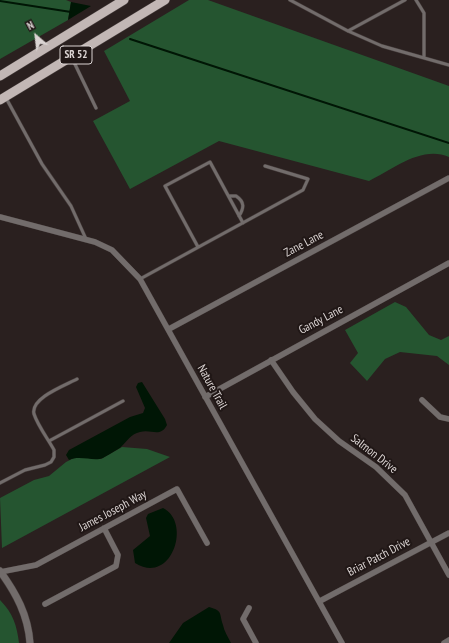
<!DOCTYPE html>
<style>
body{margin:0}
#map{position:relative;width:449px;height:643px;overflow:hidden;background:#2a201f;font-family:"PT Sans Narrow",sans-serif}
canvas{display:block}
.north{position:absolute;left:16px;top:16px;width:40px;height:40px;-webkit-text-stroke:3px #201716;paint-order:stroke;rotate:332deg;font-size:11px;font-weight:700;line-height:16px;text-align:center;color:#dbd4d3}
.north::after{content:'';display:block;margin:auto;width:14px;height:18px;background:#dbd4d3;clip-path:polygon(50% 0,100% 100%,50% 72%,0 100%)}
</style>
<div id="map">
<canvas width="449" height="643"></canvas>
<div class="north">N</div>
</div>
<script>
const ctx = document.querySelector('canvas').getContext('2d');
ctx.lineJoin = 'round';
function fillPath(path, color) { ctx.fillStyle = color; ctx.fill(path, 'evenodd'); }
function strokePath(path, color, width, dash) { ctx.strokeStyle = color; ctx.lineWidth = width; ctx.lineCap = dash ? 'butt' : 'round'; ctx.setLineDash(dash || []); ctx.stroke(path); }
function label(font, color, halo, rows, align = 'center') {
  ctx.font = font + ' "PT Sans Narrow",sans-serif'; ctx.lineWidth = 4; ctx.setLineDash([]); ctx.textBaseline = 'middle'; ctx.strokeStyle = halo; ctx.fillStyle = color; for (const [text, x, y, turn = 0] of rows) {
    ctx.save(); ctx.translate(x, y); ctx.rotate((+turn || 0) * Math.PI / 180); ctx.textAlign = isNaN(turn) ? turn : align; if (halo) ctx.strokeText(text, 0, 0); ctx.fillText(text, 0, 0); ctx.restore();
  }
}
const forest = new Path2D(`
 M0,0H66L71,2L68,20L0,59Z
 M189,0H208L449,86V157C422,145 393,169 369,181L219,141L130,189L93,121L130,101L104,51Z
 M395,302L406,307L429,335L441,340L449,336V365L437,356L400,352L385,359L367,381L350,363L358,353L345,330Z
 M122,447L147,449L170,457L2,548L0,498L34,480L49,476L66,462L76,457L101,459Z
 M0,600C13,613 17,626 19,643H0Z`);
const water = new Path2D(`
 M71,2L91,6L68,20Z
 M142,382L165,419L167,425C160,438 152,429 140,432C131,434 127,441 121,447C119,449 106,456 103,458C94,462 80,455 69,460L66,455L69,450L130,417L143,413L145,408L136,387L138,383Z
 M163,508C192,522 172,586 135,563L133,550L150,536L146,518L148,514Z
 M209,607C223,611 219,613 223,625C224,631 228,637 231,643H169L183,623Z`);
const stream = new Path2D(`
 M0,1L71,12
 M130,39L449,143`);
const service = new Path2D(`
 M290,0L348,31L382,46L449,65
 M416,0L424,13V57
 M348,31L405,0
 M72,58L96,108
 M6,98L42,164L71,206L86,239
 M229,196H236C245,202 244,208 239,216
 M198,247L165,186L210,162L243,223
 M140,279L303,190L308,179L265,166
 M49,441L123,401
 M0,483L25,470L45,465L51,462L54,457V450C48,439 38,426 34,414C30,398 66,385 77,379`);
const minor = new Path2D(`
 M0,217L95,242L112,250L140,279L342,643
 M169,329L449,178
 M271,360L293,392L315,419L339,441L376,467L405,495L449,575
 M205,397L449,263
 M422,400L440,417L449,419
 M0,572L36,565L177,489L207,543
 M320,601L449,533
 M45,604L116,566L118,555L104,528
 M249,608L243,619L256,643
 M444,643L449,640`);
const tertiary = new Path2D(`
 M0,571C16,593 28,615 30,643`);
const primary = new Path2D(`
 M0,76L124,0
 M0,100L165,0`);
const shields = [
 [76,55,32]
];
const shieldNames = [
 ["SR 52",76,55]
];
const streetNames = [
 ["Zane Lane",304,244,-28],
 ["Gandy Lane",321,320,-28],
 ["Nature Trail",212,387,61],
 ["Salmon Drive",374,454,38],
 ["James Joseph Way",113,511,-28],
 ["Briar Patch Drive",379,557,-28]
];
fillPath(forest, '#255530');
fillPath(water, '#001605');
strokePath(stream, '#001605', 2);
strokePath(service, '#463d3c', 4);
strokePath(minor, '#463d3c', 6);
strokePath(tertiary, '#463d3c', 8);
strokePath(primary, '#463d3c', 10);
strokePath(service, '#726c6b', 3);
strokePath(minor, '#726c6b', 5.5);
strokePath(tertiary, '#726c6b', 7);
strokePath(primary, '#c2b7b5', 9);
for (const [x, y, w] of shields) { const box = new Path2D(); box.roundRect(x - w / 2, y - 9, w, 18, 3); ctx.fillStyle = '#201716'; ctx.fill(box); strokePath(box, '#dbd4d3', 1); }
label('bold 11px', '#dbd4d3', null, shieldNames);
label('12px', '#dbd4d3', '#201716', streetNames);
</script>
